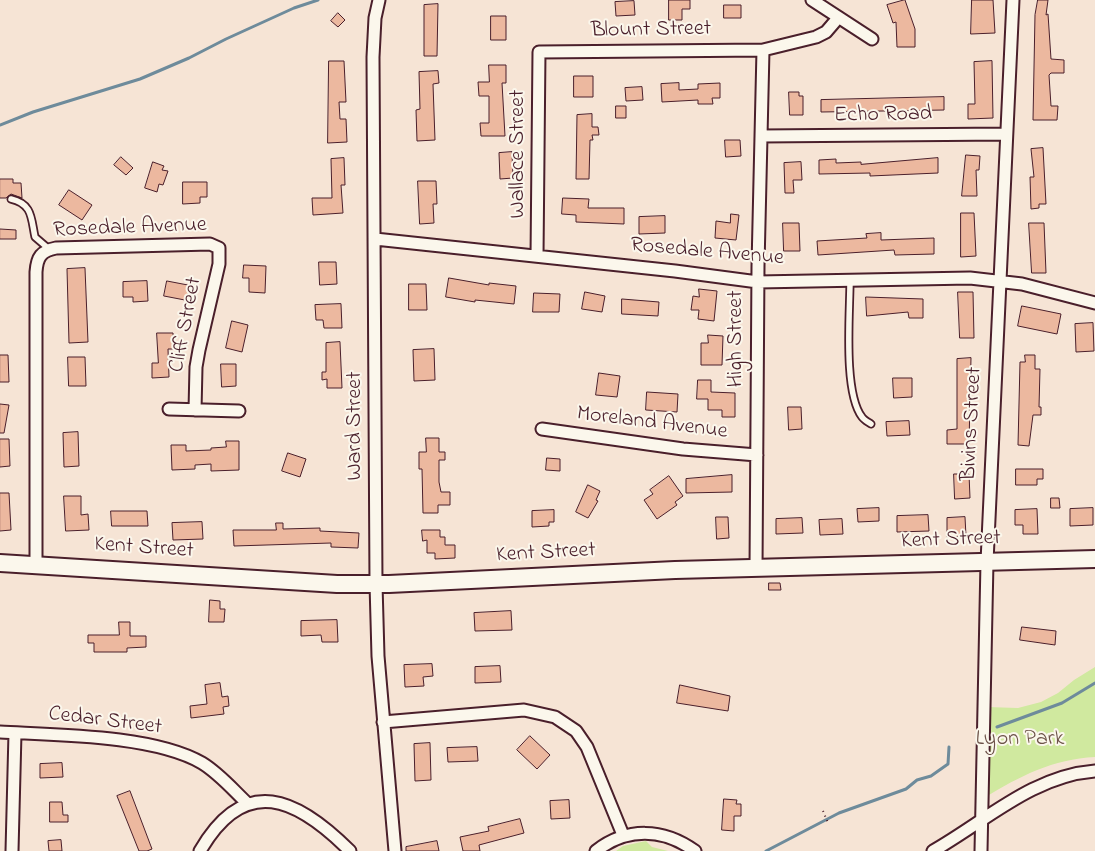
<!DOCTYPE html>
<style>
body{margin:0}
canvas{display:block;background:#f6e4d5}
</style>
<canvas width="1095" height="851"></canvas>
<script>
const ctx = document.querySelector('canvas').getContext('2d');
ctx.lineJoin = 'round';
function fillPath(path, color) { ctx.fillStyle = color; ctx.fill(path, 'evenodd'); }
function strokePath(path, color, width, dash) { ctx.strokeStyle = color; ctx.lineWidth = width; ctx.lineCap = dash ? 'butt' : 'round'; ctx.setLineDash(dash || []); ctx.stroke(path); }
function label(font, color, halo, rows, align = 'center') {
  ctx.font = font + ' "Indie Flower",sans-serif'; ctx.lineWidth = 4; ctx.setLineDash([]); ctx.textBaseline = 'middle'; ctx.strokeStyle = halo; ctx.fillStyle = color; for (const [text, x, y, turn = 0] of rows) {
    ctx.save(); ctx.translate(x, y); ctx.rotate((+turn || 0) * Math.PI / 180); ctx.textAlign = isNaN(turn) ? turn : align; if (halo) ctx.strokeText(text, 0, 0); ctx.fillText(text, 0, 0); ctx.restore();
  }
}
const green = new Path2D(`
 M1095,667V757C1053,759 1020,776 984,798L987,707L1018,708L1041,702L1058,693L1074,680Z
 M646,841L652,847L668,851H616L623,846Z`);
const stream = new Path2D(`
 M0,125L33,112L140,79L189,58L226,39L294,8L318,0
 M997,727L1062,703L1095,683
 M766,851L839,813L906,789L917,780L931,776L948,764L949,747`);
const building = new Path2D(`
 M669,0H690V9H682V20H669Z
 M905,0L915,29V47H897L896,22L893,23L887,5Z
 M972,0H993L995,33L971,34Z
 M1038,0H1048L1046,15L1048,14L1051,59L1064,60V73H1051L1049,75L1051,106H1058L1057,120H1033L1035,15Z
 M634,1L635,15L616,16L615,2Z
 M438,4L437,56H424V5Z
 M724,5H741V18H724Z
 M338,13L345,20L338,27L331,21Z
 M491,16H506V40H491Z
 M329,61H344L346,102H339L340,119H346L347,142L328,143Z
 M992,61L993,118L968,119V104H975L974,62Z
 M489,65H506V83H502L505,136H481L480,123H489V96H479L478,82H489Z
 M438,71L439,83L433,84L435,140L417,141L416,110L420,109L419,72Z
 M574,76H593V97H574Z
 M679,83V90L698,89V84L720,83V98H712L713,104H698V100L662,102L661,84Z
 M642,87L643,100L626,101L625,88Z
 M789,92H799V96H803V115H790Z
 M944,97V110L821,112V100Z
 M616,106H626V118H616Z
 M592,114V127H598L599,135H592L593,140H590L589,179H576L577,115Z
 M725,140H740L741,156L726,157Z
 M1043,148L1046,204H1039V208L1031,209L1030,177H1034L1031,149Z
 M512,152L513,178L500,179L499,153Z
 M966,155L980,156L979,170H976L977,196H962Z
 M121,157L133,168L126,175L114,165Z
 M344,158L345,185H341L343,213L313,215L312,198H332L331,159Z
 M938,158V173L870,176V173L819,174V160L836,159V163L861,162V164Z
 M153,162L164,166L162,170L168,171L163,185L159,184L157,192L145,188Z
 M801,162L802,180H793L794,193H785L784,163Z
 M0,179H13V183H21L22,198L11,194L6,198H0Z
 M418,181H436L437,204H433L434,223L420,224Z
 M183,182H207V197H200V203L183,204Z
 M69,190L92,205L82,220L59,205Z
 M563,198L589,199L588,208H624V224L576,222V215L562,214Z
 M961,213H974L976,256L961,257Z
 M731,214L739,215L736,240L715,238L716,221L730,223Z
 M665,216V233L639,234V217Z
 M783,223H799L800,251H784Z
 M1029,223H1044L1046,273H1032Z
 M0,229L16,230V239H0Z
 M881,233V240L934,238V254L895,255L894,250L818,255L817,241L867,238L866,234Z
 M319,262H336L337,284L320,285Z
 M244,265L266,266L265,293L249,292V278H243Z
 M85,268L88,342L69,343L67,269Z
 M449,278L489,285V283L516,286L514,304L475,300V302L446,297Z
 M147,281L148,301L133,302V297H123V282Z
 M167,281L193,286L190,301L164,296Z
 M409,284H426L427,310H409Z
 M699,289L717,291L714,321L698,319L699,310H691L693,296L699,297Z
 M585,292L605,296L602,312L582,309Z
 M958,292H973L974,338H960Z
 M534,293L560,294L559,312H533Z
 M866,297L923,299V318H909L908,312L867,316Z
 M622,299L659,302L658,316L622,314Z
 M341,304L342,328H324L323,320H316L315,305Z
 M1022,306L1061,314L1057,334L1018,326Z
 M232,321L248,325L242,352L226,348Z
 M1093,323L1094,351L1076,352L1075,324Z
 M157,333H173L174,349H168L169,377L152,378V363H158Z
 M708,335L723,336L722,365H701V343H708Z
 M340,342L342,388H327V379L322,380V372H326V343Z
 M434,349L435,380L414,381L413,350Z
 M0,355H8L9,382H0Z
 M1025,355H1035V369H1040L1039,407H1041V415H1033L1029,446L1018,445L1020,362H1025Z
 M68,357H85L86,386H69Z
 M971,358L969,444H947V430L957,429V359Z
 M221,364H236V386L222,387Z
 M599,373L620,376L617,397L596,395Z
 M893,378H912V397L894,398Z
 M698,380H711V392L735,393V417H722V410H708V399H697Z
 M647,392L678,394L677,412L646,410Z
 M0,404L9,405L4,433H0Z
 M788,407H801L802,429L789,430Z
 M909,421L910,435L887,436L886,422Z
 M78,432L79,466L64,467L63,433Z
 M426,438H439V452H445V460H439V482L441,492H450V505H438V513H423L422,469H419V452H426Z
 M0,439H9L10,466L0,467Z
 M226,441H239V470L211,471V464L195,465V469L172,470L171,445H186V451L211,450V448L226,447Z
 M288,453L306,459L300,477L282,471Z
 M547,458L560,459V471L546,470Z
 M1016,469H1043V479H1037V485H1016Z
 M954,474H969L970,498L955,499Z
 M732,475V492L686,493V479Z
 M669,476L683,496L675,502L677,505L657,519L644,500L653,494L650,490Z
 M588,485L600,491L596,500L598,501L588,518L576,512Z
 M0,493H9L11,530L0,531Z
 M64,496H81V515L88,514L89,530L66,531Z
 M1051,498H1059L1060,508H1051Z
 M879,508V521L858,522L857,509Z
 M1093,508V525L1070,526V509Z
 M1037,509L1038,534H1023V525H1015V510Z
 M554,510V522H549V526L532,527V511Z
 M111,511H147L148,526H112Z
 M928,515L929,531L897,532V516Z
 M716,517H728L729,538L717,539Z
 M965,517L966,536L947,537V518Z
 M802,518L803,533L776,534V519Z
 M842,519L843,534L820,535L819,520Z
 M202,522L203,539L173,540L172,523Z
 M276,523H283V529L320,528V531L359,533L358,548L331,547V543L234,546L233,530H276Z
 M422,530H440V537H445V545H455V558L435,559V553H427V540L423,541Z
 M769,583H780L781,590H769Z
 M210,600L220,601V609H225L224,622H209Z
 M511,611L512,630L475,631L474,613Z
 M337,620L338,642H322L321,635L301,636V621Z
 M119,622H130V636H146V647L127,648V652H94V643H88V635H119Z
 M1022,627L1056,631L1055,645L1020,640Z
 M432,664L433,676L423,677L424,686L405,687L404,665Z
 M500,666L501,682L475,683V667Z
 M220,683L222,697L228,696L229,706L223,707L224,714L191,718L190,706L207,704L205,685Z
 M680,685L730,696L728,711L677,703Z
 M530,736L550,755L537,769L517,750Z
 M430,743L431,780L415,781L414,744Z
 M477,747L478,761L448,762L447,748Z
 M62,763L63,777L40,778V764Z
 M130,791L152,849L147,851H139L117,796Z
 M724,799L737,800L736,804H741V816H734V831L722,830Z
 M569,800L570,818L551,819L550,801Z
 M50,802H62L63,815H68V822H50Z
 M520,819L524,833L479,845L480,851H463L460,837L489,831L488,827Z
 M61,840L62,851H49L48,841Z
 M437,841L439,851H406V847Z`);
const path = new Path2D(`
 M823,811L828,823`);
const lane = new Path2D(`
 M11,199C33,204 31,219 35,237L49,249
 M850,281C850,313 843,392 862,417C864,420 868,422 871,424`);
const street = new Path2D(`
 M379,0L375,18L373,57L376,584L378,656L395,851
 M812,0L872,39
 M761,136L1006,134
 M375,239L675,271L758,282L970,278L1022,284L1095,303
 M537,256L539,52L763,50L816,37L826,32L838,18
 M169,409L239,411
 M542,429L683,449L757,455
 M36,565V272C37,257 41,251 56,248L210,244L219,248V264L199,350L196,367L195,410
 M756,569L758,266L763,50
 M383,722L524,710L555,717L576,731L587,747L623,835
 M0,732C57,735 154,735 202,763C220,774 233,790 248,804
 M12,851L15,733
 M200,851C245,773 297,798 350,851
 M596,851C627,827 663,828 695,851
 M933,851C986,821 1032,776 1095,771
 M981,851L987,562L1013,0`);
const secondary = new Path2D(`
 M0,563L337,584H389L675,570L1095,559`);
const streetNames = [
 ["Blount Street",651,31,-1],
 ["Echo Road",883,116,-1],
 ["Wallace Street",519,154,-90],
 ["Rosedale Avenue",130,229,-2],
 ["Rosedale Avenue",707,253,5],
 ["Cliff Street",187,325,-79],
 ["High Street",737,339,-90],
 ["Moreland Avenue",652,424,7],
 ["Bivins Street",973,424,-87],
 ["Ward Street",356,426,-90],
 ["Kent Street",951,541,-2],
 ["Kent Street",144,549,4],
 ["Kent Street",546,554,-3],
 ["Cedar Street",105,722,7]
];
const parkNames = [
 ["Lyon Park",1020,740]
];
fillPath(green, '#d0e99f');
strokePath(stream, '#6e8b9b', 3);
fillPath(building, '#ecb89f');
strokePath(building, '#4a1f2b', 1);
strokePath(lane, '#4a1f2b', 9);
strokePath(street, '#4a1f2b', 15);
strokePath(secondary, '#4a1f2b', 20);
strokePath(path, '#4a1f2b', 2, [1, 4]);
strokePath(lane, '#fbf7ec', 5.5);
strokePath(street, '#fbf7ec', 11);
strokePath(secondary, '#fbf7ec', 16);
label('22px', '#4a1f2b', '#fbf7ec', streetNames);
label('22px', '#6c5248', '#fbf7ec', parkNames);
</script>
